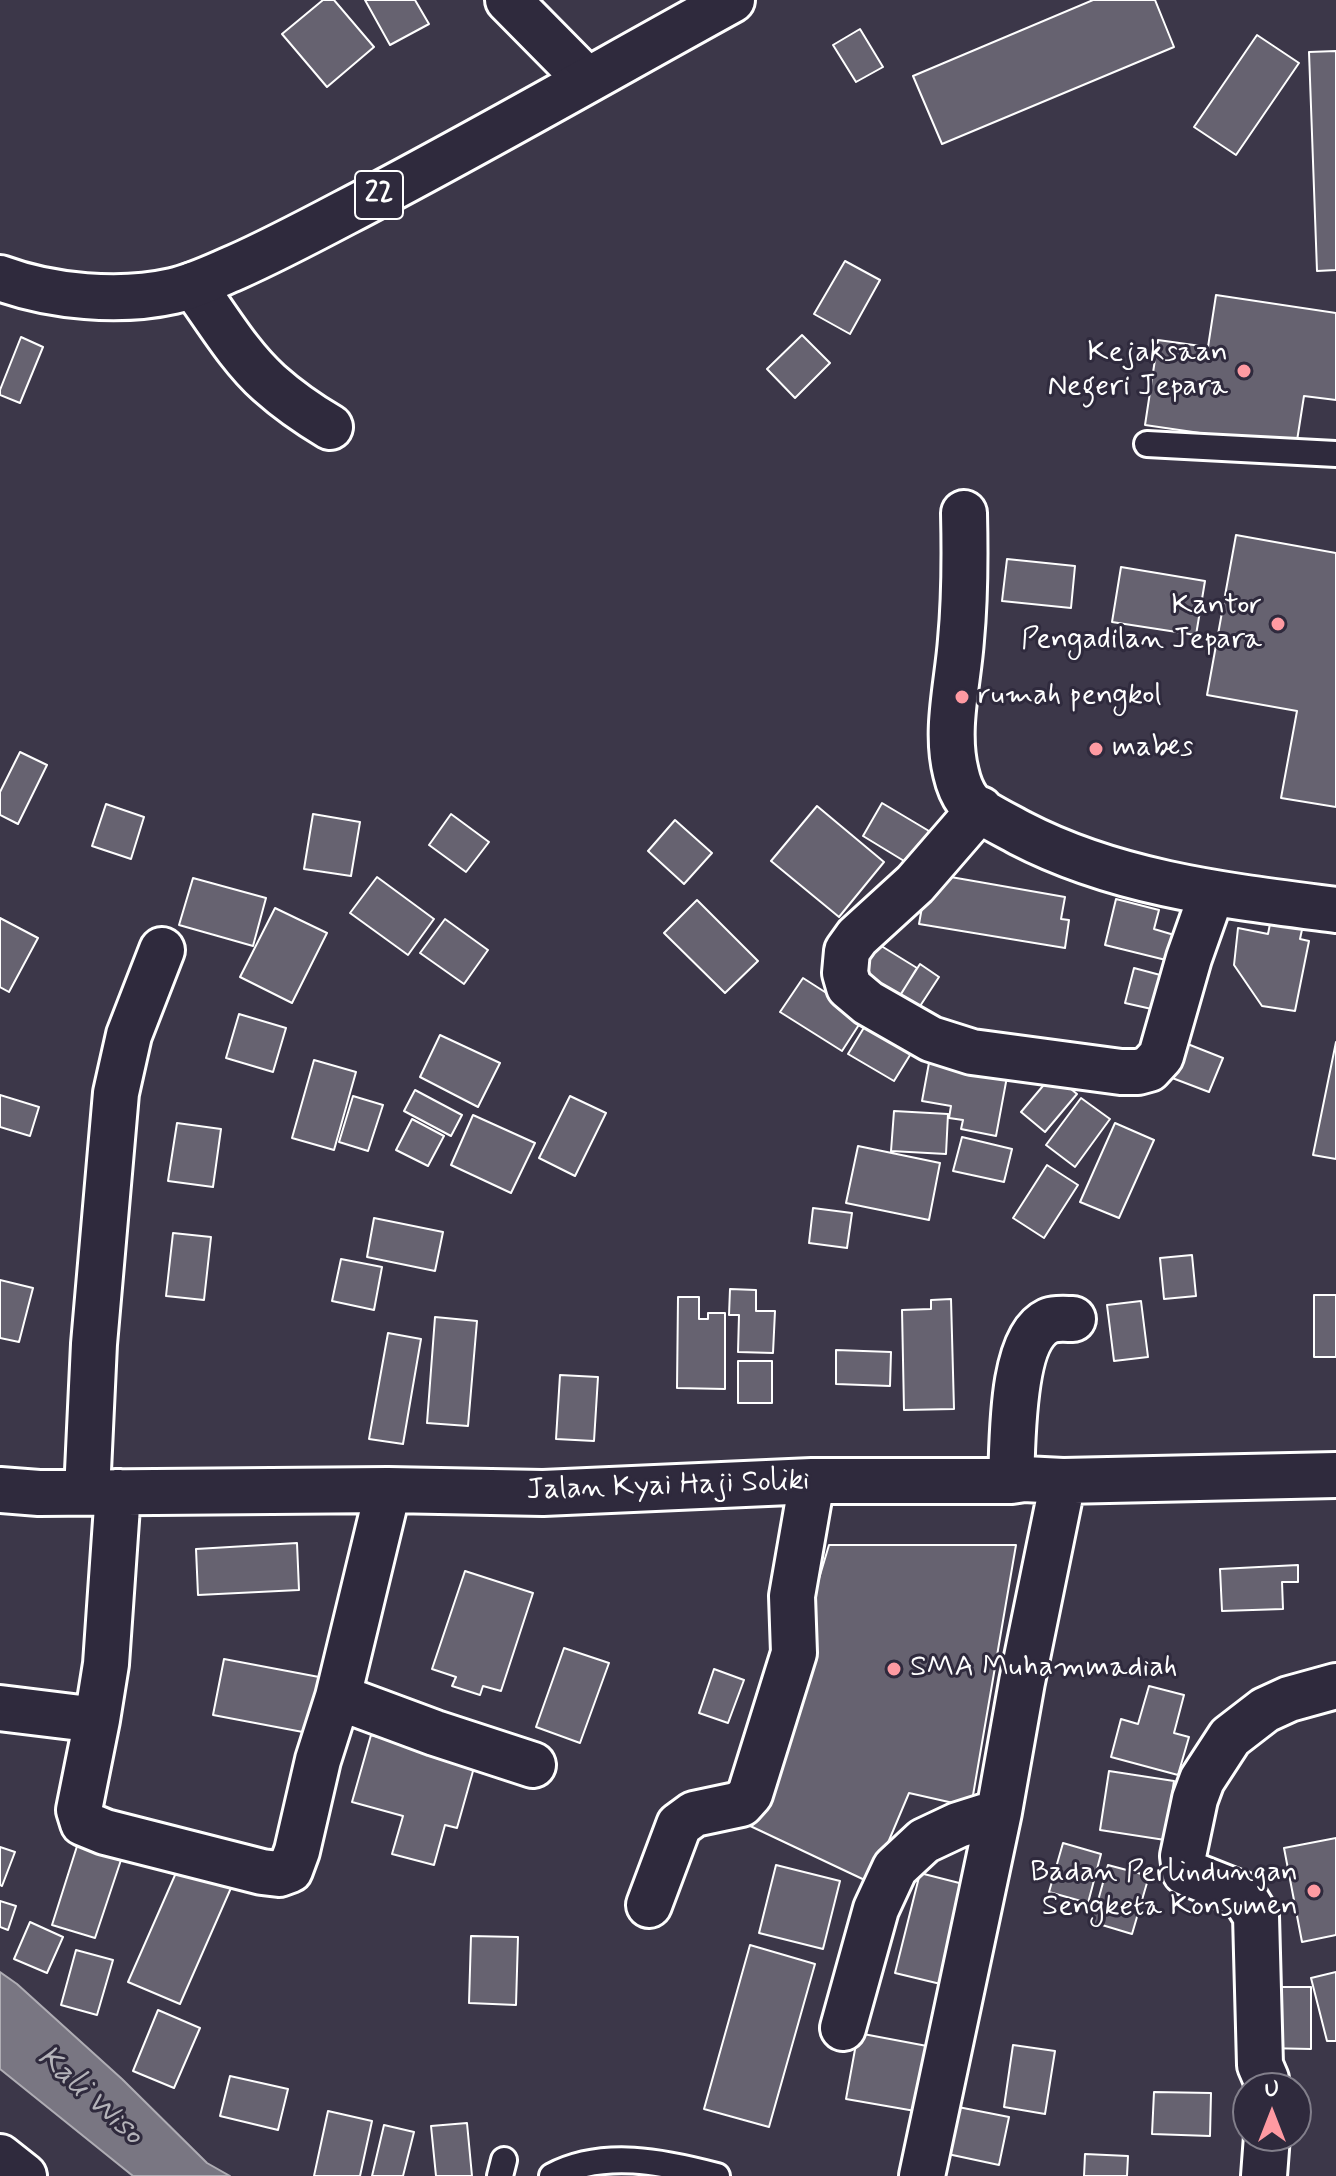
<!DOCTYPE html>
<style>
body{margin:0}
#map{position:relative;width:1336px;height:2176px;overflow:hidden;background:#3c3749;font-family:Mynerve,sans-serif}
canvas{display:block}
.north{position:absolute;left:1232px;top:2072px;width:80px;height:80px;box-sizing:border-box;background:#2f2a3d;border:2px solid #827f8b;border-radius:50%;rotate:0deg;font-size:22px;font-weight:700;line-height:32px;text-align:center;color:#fff}
.north::after{content:'';display:block;margin:auto;width:28px;height:36px;background:#ff9aa2;clip-path:polygon(50% 0,100% 100%,50% 72%,0 100%)}
</style>
<div id="map">
<canvas width="1336" height="2176"></canvas>
<div class="north">U</div>
</div>
<script>
const ctx = document.querySelector('canvas').getContext('2d');
ctx.lineJoin = 'round';
function fillPath(path, color) { ctx.fillStyle = color; ctx.fill(path, 'evenodd'); }
function strokePath(path, color, width, dash) { ctx.strokeStyle = color; ctx.lineWidth = width; ctx.lineCap = dash ? 'butt' : 'round'; ctx.setLineDash(dash || []); ctx.stroke(path); }
function label(font, color, halo, rows, align = 'center') {
  ctx.font = font + ' Mynerve,sans-serif'; ctx.lineWidth = 6; ctx.setLineDash([]); ctx.textBaseline = 'middle'; ctx.strokeStyle = halo; ctx.fillStyle = color; for (const [text, x, y, turn = 0] of rows) {
    ctx.save(); ctx.translate(x, y); ctx.rotate((+turn || 0) * Math.PI / 180); ctx.textAlign = isNaN(turn) ? turn : align; if (halo) ctx.strokeText(text, 0, 0); ctx.fillText(text, 0, 0); ctx.restore();
  }
}
const water = new Path2D(`
 M0,1972L17,1984L122,2079L207,2163L230,2176H133L0,2069Z`);
const building = new Path2D(`
 M323,0H334L374,47L327,87L282,34Z
 M365,0H415L429,24L390,45Z
 M1093,0H1155L1174,47L942,144L913,76Z
 M860,29L883,67L856,82L833,45Z
 M1257,35L1299,63L1236,155L1194,127Z
 M1336,51V270L1317,271L1309,52Z
 M845,261L880,280L850,334L814,314Z
 M1216,295L1336,313V400L1304,396L1296,447L1145,425L1158,340L1208,347Z
 M802,335L830,363L795,398L767,369Z
 M21,337L43,347L20,403L0,395V390Z
 M1236,535L1336,553V807L1281,798L1297,711L1207,695Z
 M1007,559L1075,566L1071,608L1002,601Z
 M1121,567L1205,581L1196,635L1112,622Z
 M20,752L47,765L18,824L0,815V792Z
 M882,803L929,831L909,864L863,836Z
 M106,804L144,817L131,859L92,846Z
 M817,806L884,862L839,917L771,861Z
 M313,814L360,822L351,876L304,869Z
 M451,814L489,842L466,872L429,845Z
 M675,820L712,853L684,884L648,851Z
 M928,873L1065,897L1061,919L1069,920L1065,948L919,924Z
 M377,877L434,919L408,955L350,913Z
 M193,878L266,898L253,946L179,925Z
 M1116,899L1159,910L1154,929L1181,937L1174,962L1105,945Z
 M697,900L758,961L725,993L664,933Z
 M275,908L327,933L292,1003L240,977Z
 M0,918L38,938L9,992L0,987Z
 M445,919L488,950L464,984L420,953Z
 M1271,919L1303,925L1300,939L1309,941L1295,1011L1262,1006L1234,965L1238,928L1268,934Z
 M870,939L917,968L898,999L851,970Z
 M920,964L939,977L909,1023L890,1011Z
 M1134,968L1164,976L1156,1010L1125,1003Z
 M803,978L864,1017L842,1051L780,1012Z
 M874,1011L920,1039L894,1081L848,1054Z
 M239,1014L286,1028L273,1072L226,1058Z
 M440,1035L500,1063L478,1107L420,1077Z
 M1180,1041L1223,1058L1209,1092L1167,1076Z
 M1336,1042V1159L1313,1155Z
 M931,1052L1009,1066L996,1136L961,1129L963,1120L949,1118L951,1106L922,1101Z
 M314,1060L356,1072L334,1150L292,1138Z
 M1053,1074L1077,1094L1045,1132L1021,1112Z
 M415,1090L462,1115L451,1136L404,1111Z
 M0,1095L39,1107L30,1136L0,1127Z
 M353,1096L383,1105L368,1151L339,1142Z
 M570,1096L606,1113L575,1176L539,1158Z
 M1081,1098L1110,1119L1075,1167L1046,1145Z
 M894,1111L948,1114L946,1154L891,1151Z
 M473,1115L535,1143L511,1193L451,1165Z
 M412,1119L444,1136L428,1166L396,1150Z
 M177,1123L221,1129L213,1187L168,1181Z
 M1115,1123L1154,1140L1119,1218L1080,1202Z
 M962,1137L1012,1149L1004,1182L953,1171Z
 M858,1146L940,1163L929,1220L846,1203Z
 M1047,1165L1078,1185L1044,1238L1013,1218Z
 M813,1208L852,1213L847,1248L809,1243Z
 M374,1218L443,1232L435,1271L367,1257Z
 M173,1233L211,1237L204,1300L166,1296Z
 M1192,1255L1196,1296L1164,1299L1160,1258Z
 M341,1259L382,1267L374,1310L332,1301Z
 M0,1280L33,1288L19,1342L0,1338Z
 M730,1289L756,1290V1311H775L773,1353L738,1352L739,1315H729Z
 M1314,1295H1336V1357H1314Z
 M678,1297H699V1319H708V1313H725V1389L677,1388Z
 M951,1299L954,1409L904,1410L902,1310L931,1309V1300Z
 M1141,1301L1148,1357L1114,1361L1107,1305Z
 M435,1317L477,1321L468,1426L427,1423Z
 M388,1333L421,1339L403,1444L369,1439Z
 M836,1350L891,1352L890,1386L836,1384Z
 M738,1361H772V1403H738Z
 M560,1375L598,1377L594,1441L556,1439Z
 M297,1543L299,1590L198,1595L196,1549Z
 M829,1545H1016L971,1807L909,1793L871,1883L746,1824Z
 M1298,1565V1582H1282L1283,1609L1222,1611L1220,1569Z
 M465,1571L533,1593L501,1691L483,1686L480,1695L452,1686L456,1677L432,1669Z
 M564,1648L609,1663L580,1743L536,1727Z
 M224,1659L319,1677L308,1733L213,1715Z
 M714,1669L744,1680L728,1723L699,1713Z
 M1149,1686L1184,1695L1174,1733L1189,1737L1178,1775L1111,1757L1121,1719L1138,1724Z
 M371,1735L475,1764L457,1828L445,1825L434,1865L392,1854L403,1816L352,1802Z
 M1109,1771L1174,1781L1165,1840L1100,1830Z
 M1336,1838V1935L1302,1942L1284,1848Z
 M78,1843L122,1857L95,1938L52,1925Z
 M1063,1843L1101,1854L1088,1903L1049,1892Z
 M0,1847L15,1852L2,1886L0,1885Z
 M776,1865L840,1881L823,1949L759,1933Z
 M1108,1865L1149,1876L1132,1934L1092,1922Z
 M179,1866L231,1888L180,2004L128,1982Z
 M920,1873L979,1888L953,1987L895,1973Z
 M0,1901L16,1906L8,1930L0,1927Z
 M30,1922L63,1937L47,1973L14,1959Z
 M471,1936L518,1937L516,2005L469,2003Z
 M750,1945L815,1964L769,2127L704,2109Z
 M76,1950L113,1960L97,2015L61,2005Z
 M1336,1972V2041H1327L1311,1978Z
 M1265,1987H1311V2049L1264,2048Z
 M158,2010L200,2028L174,2088L133,2071Z
 M858,2033L927,2046L915,2111L846,2099Z
 M1013,2045L1055,2051L1045,2114L1004,2107Z
 M230,2076L288,2089L278,2130L220,2116Z
 M1154,2092L1211,2093L1210,2136L1152,2134Z
 M953,2106L1009,2117L999,2165L943,2153Z
 M328,2111L372,2121L360,2176H314Z
 M467,2123L472,2176H436L431,2126Z
 M384,2125L414,2132L403,2176H372Z
 M1085,2154L1128,2156L1127,2176H1084Z`);
const lane = new Path2D(`
 M1147,444L1336,454
 M500,2176L504,2160
 M552,2176C603,2149 664,2162 717,2176`);
const street = new Path2D(`
 M508,0L587,80
 M193,285C217,318 239,356 269,383C288,400 308,414 330,427
 M964,513C965,555 965,598 961,640C958,683 945,730 956,773C958,782 962,793 968,801C978,812 1006,825 1020,833C1118,884 1228,896 1336,910
 M980,809L915,884L857,937L847,951L845,973L849,987L868,1003L931,1039L972,1052L1121,1072H1138L1149,1069L1161,1056L1189,958L1212,893
 M1011,1481C1013,1444 1010,1339 1048,1321C1054,1318 1066,1319 1073,1319
 M0,1490L39,1493L388,1490L543,1493L812,1481H1011L1024,1479L1063,1481L1336,1475
 M388,1490L338,1697L435,1733L533,1765
 M87,1492L94,1344L116,1093L129,1035L162,950
 M0,1708L97,1720L106,1664L118,1492
 M97,1720L79,1810L83,1823L105,1832L262,1872L279,1874L290,1870L297,1851L318,1760L338,1697
 M649,1905L679,1825L694,1814L741,1804L750,1794L794,1653L792,1596L812,1481
 M843,2028L876,1909L895,1868L924,1841L958,1825L999,1812
 M1267,2088L1266,2079L1260,2065L1256,1916L1243,1895L1185,1872L1183,1856L1195,1799L1202,1780L1230,1737L1265,1710L1289,1699L1336,1686
 M922,2176L999,1812L1022,1682L1063,1481
 M1264,2176L1267,2136`);
const secondary = new Path2D(`
 M0,2157L24,2176`);
const highway = new Path2D(`
 M0,278C51,297 120,303 173,291C195,286 215,276 236,267C272,251 308,232 344,213C475,145 603,71 732,0`);
const markers = [
 [1244,371,8,"#ff9aa2"],
 [1278,624,8,"#ff9aa2"],
 [962,697,8,"#ff9aa2"],
 [1096,749,8,"#ff9aa2"],
 [894,1669,8,"#ff9aa2"],
 [1314,1891,8,"#ff9aa2"]
];
const shields = [
 [379,195,48]
];
const shieldNames = [
 ["22",379,195]
];
const poiNames = [
 ["Kejaksaan",1228,354],
 ["Negeri Jepara",1228,388],
 ["Kantor",1262,607],
 ["Pengadilan Jepara",1262,641],
 ["rumah pengkol",978,697,"left"],
 ["mabes",1112,749,"left"],
 ["SMA Muhammadiah",910,1669,"left"],
 ["Badan Perlindungan",1298,1874],
 ["Sengketa Konsumen",1298,1908]
];
const streetNames = [
 ["Jalan Kyai Haji Soliki",668,1487,-2]
];
const waterNames = [
 ["Kali Wiso",89,2097,42]
];
fillPath(water, '#797682');
strokePath(water, '#afadb4', 2);
fillPath(building, '#666270');
strokePath(building, '#fff', 2);
strokePath(lane, '#fff', 30);
strokePath(street, '#fff', 50);
strokePath(secondary, '#fff', 50);
strokePath(highway, '#fff', 50);
strokePath(lane, '#2f2a3d', 24);
strokePath(street, '#2f2a3d', 44);
strokePath(secondary, '#2f2a3d', 44);
strokePath(highway, '#2f2a3d', 44);
for (const [x, y, r, color] of markers) { const dot = new Path2D(); dot.arc(x, y, r, 0, 2 * Math.PI); ctx.fillStyle = color; ctx.fill(dot); strokePath(dot, '#2f2a3d', 3); }
for (const [x, y, w] of shields) { const box = new Path2D(); box.roundRect(x - w / 2, y - 24, w, 48, 6); ctx.fillStyle = '#2f2a3d'; ctx.fill(box); strokePath(box, '#fff', 2); }
label('bold 28px', '#fff', null, shieldNames);
label('30px', '#fff', '#2f2a3d', poiNames, 'right');
label('30px', '#fff', '#2f2a3d', streetNames);
label('italic 32px', '#b5b4ba', '#2f2a3d', waterNames);
</script>
